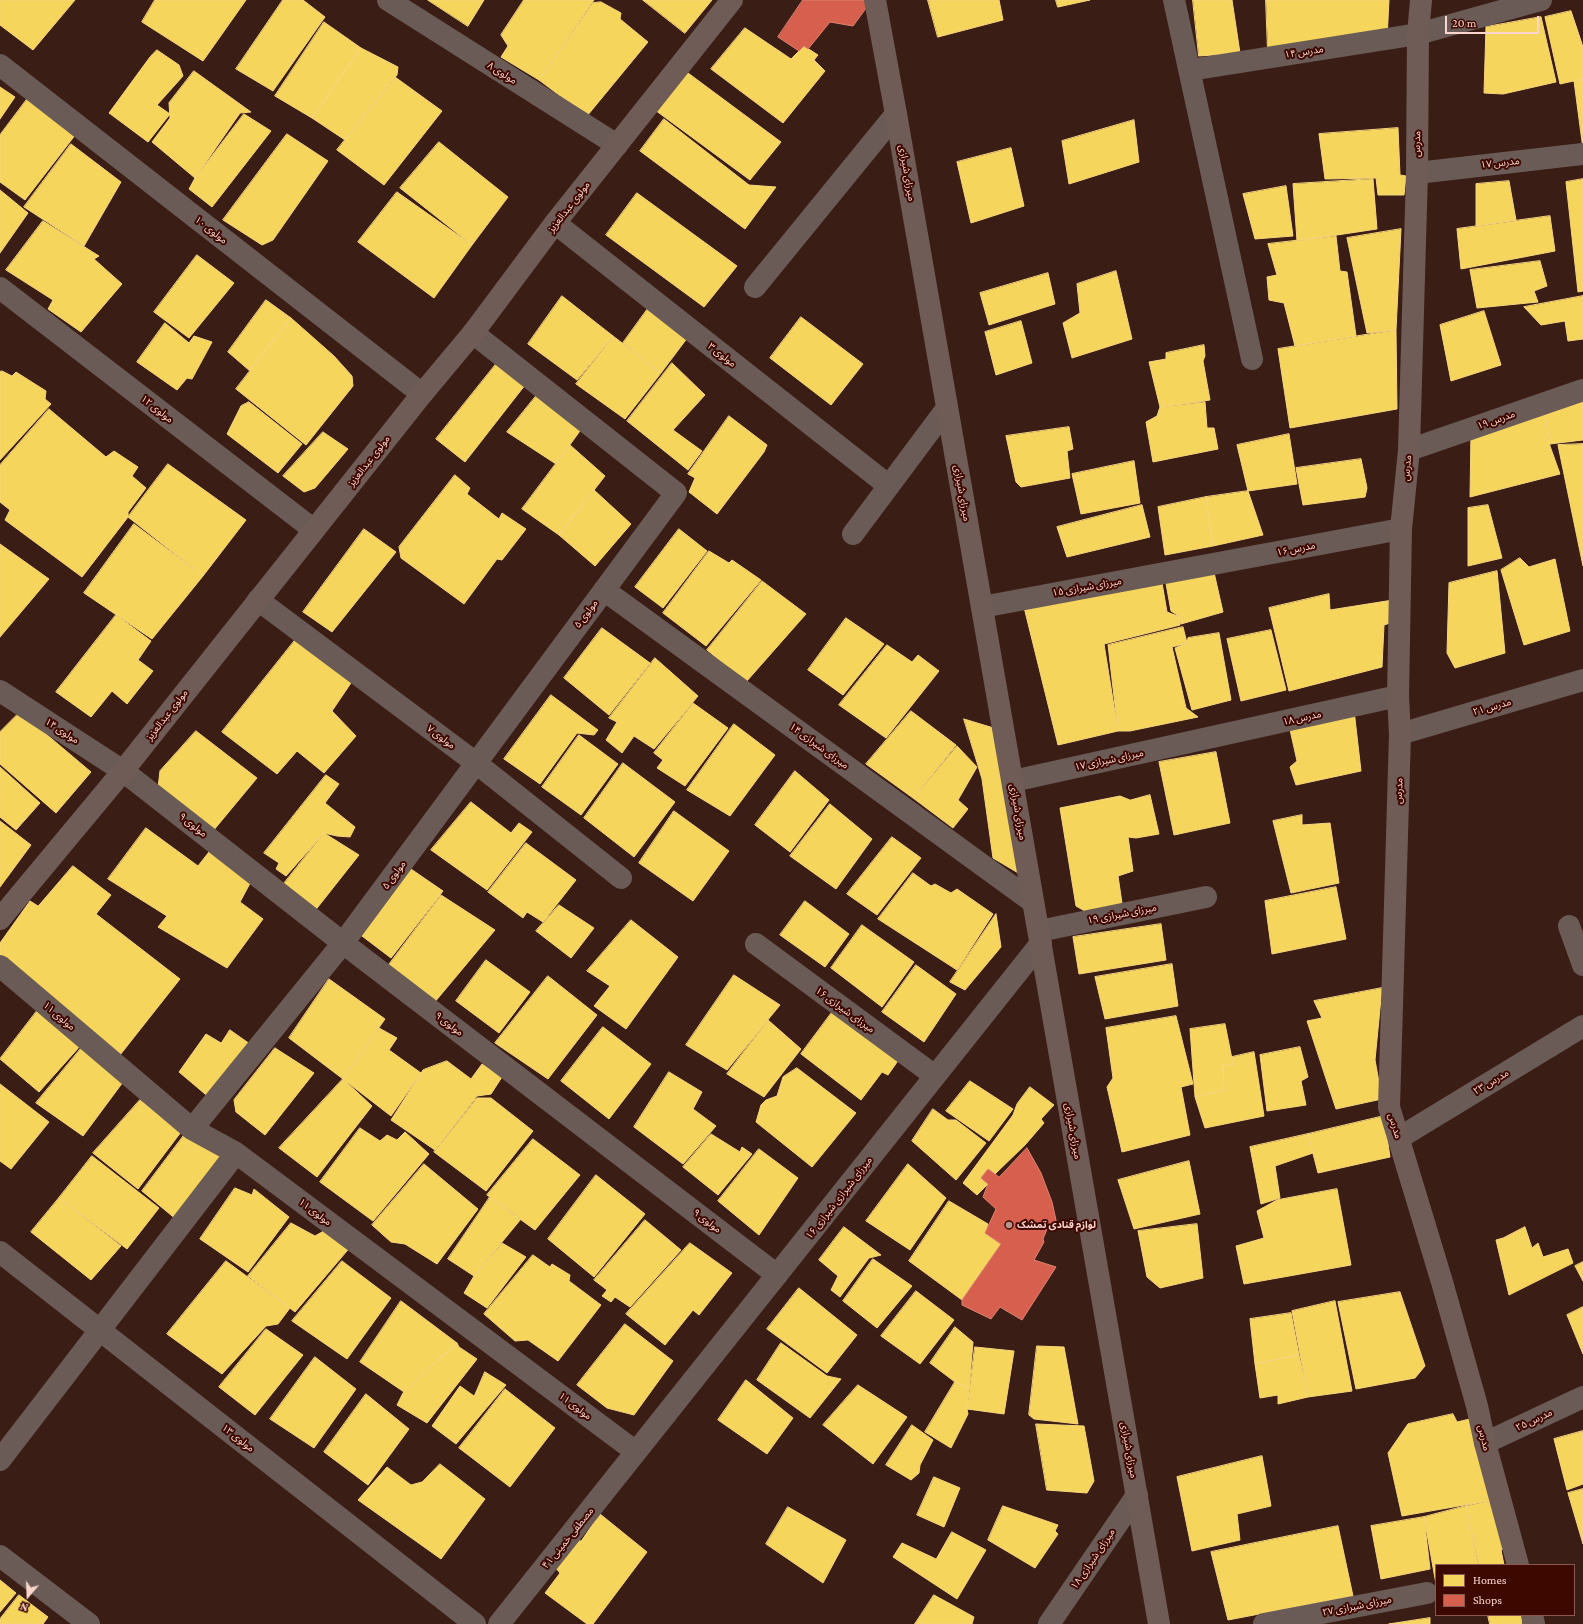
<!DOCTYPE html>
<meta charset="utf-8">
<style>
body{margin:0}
#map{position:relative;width:1583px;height:1624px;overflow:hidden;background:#3a1d15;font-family:"Crimson Pro",serif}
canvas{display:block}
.legend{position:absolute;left:1435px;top:1564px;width:140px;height:52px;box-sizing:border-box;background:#3d0800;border:1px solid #885a52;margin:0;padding:5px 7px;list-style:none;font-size:12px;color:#f9d5cc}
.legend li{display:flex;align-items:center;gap:8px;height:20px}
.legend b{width:20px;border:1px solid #885a52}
.north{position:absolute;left:8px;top:1576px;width:40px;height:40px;-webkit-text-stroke:3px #3d0800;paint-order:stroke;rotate:199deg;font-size:11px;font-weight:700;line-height:16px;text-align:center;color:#f9d5cc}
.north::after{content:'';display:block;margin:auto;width:14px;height:18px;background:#f9d5cc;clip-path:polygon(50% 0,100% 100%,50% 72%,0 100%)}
.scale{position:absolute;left:1445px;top:16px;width:94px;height:18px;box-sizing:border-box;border:2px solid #f9d5cc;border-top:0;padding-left:5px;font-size:12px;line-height:14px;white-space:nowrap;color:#f9d5cc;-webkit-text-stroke:3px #3d0800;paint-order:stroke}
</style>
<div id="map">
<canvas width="1583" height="1624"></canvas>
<ul class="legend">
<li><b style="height:11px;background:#f6d55c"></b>Homes</li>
<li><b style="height:11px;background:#d6604d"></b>Shops</li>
</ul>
<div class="north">N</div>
<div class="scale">20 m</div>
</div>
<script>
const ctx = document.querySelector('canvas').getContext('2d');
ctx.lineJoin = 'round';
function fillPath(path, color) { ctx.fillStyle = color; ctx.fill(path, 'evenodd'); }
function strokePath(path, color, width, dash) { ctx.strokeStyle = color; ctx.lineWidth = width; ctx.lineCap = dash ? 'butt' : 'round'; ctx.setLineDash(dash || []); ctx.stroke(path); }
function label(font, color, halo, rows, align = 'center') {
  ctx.font = font + ' "Crimson Pro","Noto Sans Arabic",serif'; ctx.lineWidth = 4; ctx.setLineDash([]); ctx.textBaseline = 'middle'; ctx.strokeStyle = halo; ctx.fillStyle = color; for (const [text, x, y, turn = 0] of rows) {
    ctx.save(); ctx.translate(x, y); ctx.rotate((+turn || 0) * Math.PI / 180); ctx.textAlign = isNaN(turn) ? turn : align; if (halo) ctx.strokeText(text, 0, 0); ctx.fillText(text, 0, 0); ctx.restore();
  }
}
const homes = new Path2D(`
 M0,0H75L33,50L0,25Z
 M155,0H246L203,61L142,22Z
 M283,0H303L325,17L273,91L236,69Z
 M428,0H484L468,26Z
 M524,0H594L539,80L501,57L508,46L501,35Z
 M643,0H712L685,33Z
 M928,0H999L1003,20L938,37Z
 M1056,0H1090L1058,7Z
 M1193,0H1232L1240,53L1199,56Z
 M1266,0H1389L1387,39L1268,52Z
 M601,2L621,13L620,19L648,42L587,116L539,80L593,3Z
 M1571,11L1583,47V79L1560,84L1545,17Z
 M1541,17L1556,82L1503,94L1484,93L1486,27Z
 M324,22L361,48L312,118L275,96Z
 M745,28L791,59L804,46L818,55L814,60L825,71L783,123L711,69Z
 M361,48L398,67L397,75L345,140L312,118Z
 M157,50L179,65L183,76L157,105L170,114L148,142L109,113L150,57Z
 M684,70L781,142L750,180L655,110Z
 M194,71L251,112L240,113L195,178L152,142L170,118L169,103Z
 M395,77L442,111L384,185L337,150Z
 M1583,79V149L1574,81Z
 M0,87L15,97L0,119Z
 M28,98L76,134L25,200L0,182V135Z
 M244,114L271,131L212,207L189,189L195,178Z
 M664,119L749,185L776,187L745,229L640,151Z
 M1134,120L1139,162L1069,184L1062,141Z
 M1398,128L1400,175L1406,176L1404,195H1378L1376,178L1325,179L1319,134Z
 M287,134L328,161L273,240L262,245L223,220Z
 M439,142L508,197L472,245L400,188Z
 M71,144L121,182L84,246L24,207Z
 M1011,148L1024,206L971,223L957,162Z
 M1373,179L1377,229L1297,241L1293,184Z
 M1583,179V291L1578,292L1566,182Z
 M1509,181L1516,220L1476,226V184Z
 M1286,186L1293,236L1255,239L1243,194Z
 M0,190L28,213L0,253Z
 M397,192L472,245L434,298L358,242Z
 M637,193L737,266L704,307L606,235Z
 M1550,216L1555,251L1461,269L1457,229Z
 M43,221L99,256L94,259L122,284L81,332L48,309L53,300L6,270Z
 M1401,229L1396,330L1367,333L1347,238Z
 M1336,236L1340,271L1347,272L1356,336L1295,346L1284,303L1269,300L1267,277L1277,275L1268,244Z
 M197,255L234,283L189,338L154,312Z
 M1540,261L1547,286L1534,291L1538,302L1477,308L1470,270Z
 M1116,271L1132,339L1072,358L1063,323L1080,313L1077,284Z
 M1048,273L1055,304L989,325L980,293Z
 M562,296L613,336L577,380L528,344Z
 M1583,296V339L1568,341L1565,321L1541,325L1524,307Z
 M266,300L291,318L250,371L228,352Z
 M652,303L691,333L661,373L623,343Z
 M1484,311L1501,365L1451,381L1440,325Z
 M801,317L863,364L831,405L770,358Z
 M291,318L334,356L352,376L353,386L306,445L236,389Z
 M1021,321L1032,363L996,375L985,332Z
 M165,323L189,343L194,336L212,342L192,379L187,378L177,390L137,362Z
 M1396,330L1397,409L1290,428L1278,349Z
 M613,336L661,373L625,419L576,384Z
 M1204,345L1205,356L1203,361L1210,400L1160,407L1149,362L1166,359V353Z
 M501,358L529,380L465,462L436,439Z
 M672,363L705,395L673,430L702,451L688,470L627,421Z
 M2,371L12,376L16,372L46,391L45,399L51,404L0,460V372Z
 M541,390L585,424L556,464L507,432Z
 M1583,395V440L1550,444L1544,409Z
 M249,402L302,444L278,473L227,434L241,406Z
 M1205,402L1207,428H1214L1218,449L1153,462L1146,422L1157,416L1160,407Z
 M49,409L106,457L114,451L138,467L132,476L146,488L128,512V517L82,577L5,520L10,510L0,502V465Z
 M1544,409L1550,446L1560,474L1470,497L1471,433Z
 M729,416L767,445L764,452L717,514L689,492L695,478L688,474Z
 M1069,427L1073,449L1067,451L1070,478L1021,487L1016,482L1006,436Z
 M323,432L348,449L315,488L304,492L283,476Z
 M1289,434L1297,484L1248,491L1237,445Z
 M1583,444V566L1558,445Z
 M570,445L605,476L559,535L522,509Z
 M1361,459L1367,488L1365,497L1303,505L1296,468Z
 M1134,461L1140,503L1081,514L1072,474Z
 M168,464L246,520L203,576L128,517Z
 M455,475L470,488L467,494L499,519L502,513L526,529L502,560L497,559L464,604L401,558L399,547Z
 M594,490L631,524L595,566L559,535Z
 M1248,491L1263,535L1213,546L1206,497Z
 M1206,497L1213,546L1165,555L1158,507Z
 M1142,505L1150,537L1067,557L1057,527Z
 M1488,505L1502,558L1468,566V508Z
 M134,524L203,576L152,639L84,593Z
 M364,529L396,552L332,632L303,612Z
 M679,529L707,551L663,608L635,587Z
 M0,544L49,579L0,637Z
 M709,551L729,563L732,560L761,580L706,646L663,613Z
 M1520,558L1529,567L1555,559L1570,631L1524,645L1501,570Z
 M1213,568L1223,612L1181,624L1180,617L1171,611L1165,578Z
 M1497,571L1505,653L1455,668L1447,653L1449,583Z
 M1161,577L1167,612L1180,617V625L1104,644L1118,731L1058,745L1022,599Z
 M762,581L806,614L746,682L707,650Z
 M1329,594L1330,610L1393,600V622L1384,625L1382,667L1289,691L1269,608Z
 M116,615L151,641L138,660L153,671L127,704L112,691L91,717L56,692Z
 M846,618L884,644L843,695L808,670Z
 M1183,627L1187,643L1172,647L1186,708L1198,717L1130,731H1118L1108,645Z
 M602,628L650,663L609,715L564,678Z
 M1271,630L1286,690L1241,701L1227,639Z
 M1219,633L1231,700L1192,710L1175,648L1187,643L1188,638Z
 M300,634L355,677L332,711L356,736L324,773L297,751L277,774L222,732Z
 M887,645L912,662L918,655L939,671L886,738L839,705Z
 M655,658L698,696L654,749L634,736L622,753L606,740L617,722L609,718Z
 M551,695L598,730L594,735L577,733L540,784L504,759Z
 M693,703L728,728L685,786L657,768L663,760L654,753Z
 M1354,710L1361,771L1296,785L1290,767L1297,761L1289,725Z
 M911,711L956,745L913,798L866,764Z
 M20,712L91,772L56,813L0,764V732Z
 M964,719L997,729L1025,877L993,858L982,779Z
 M734,724L775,755L730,816L687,790Z
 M196,731L257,778L213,831L158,788L160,771Z
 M579,735L618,764L581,815L542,787Z
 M957,746L977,767L958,800L968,809L953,828L913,798Z
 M1216,752L1230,823L1174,835L1159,762Z
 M623,763L675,802L634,857L584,818Z
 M0,767L40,803L16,830L0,817Z
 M795,771L829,800L790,852L755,825Z
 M326,775L339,784L325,803L355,827L350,837L337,836L324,833L286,876L276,869L279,863L264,853Z
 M1150,795L1159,834L1136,838L1128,837L1133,871L1118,876L1123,910L1090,914L1076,906L1060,808L1120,796L1130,800Z
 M471,802L511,833L519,823L532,832L487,890L431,850Z
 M830,804L872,839L836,889L790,856Z
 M674,811L729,851L693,901L639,863Z
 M1302,815V825L1330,823L1339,883L1291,893L1273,821Z
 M0,821L31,845L0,887Z
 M146,828L198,866L216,843L255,874L240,902L263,919L227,968L158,927L167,916L108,879Z
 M324,833L359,855L314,912L282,886Z
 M892,837L921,858L877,915L847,894Z
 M526,843L576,880L543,922L527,912L523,918L488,892Z
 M73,866L111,895L96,914L180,979L120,1055L0,959V943L30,901L38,906Z
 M408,867L443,891L391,958L358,933Z
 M913,873L931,886L935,884L951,893L957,889L993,914L957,970L878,919Z
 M1336,887L1346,939L1272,954L1265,901Z
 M441,895L495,930L434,1003L385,970Z
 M805,901L849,934L825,967L780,935Z
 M559,905L594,928L571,958L536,931Z
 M996,914L1001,947L965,990L950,982Z
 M631,920L678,957L626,1029L594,1006L610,986L587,971Z
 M1161,924L1166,960L1079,974L1073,937Z
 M862,925L914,962L882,1007L831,968Z
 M486,960L530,992L499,1033L456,1001Z
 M1172,964L1178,1006L1105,1019L1095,977Z
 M916,965L956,994L924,1042L882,1012Z
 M734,975L780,1005L727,1070L686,1045Z
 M548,976L597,1015L548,1079L495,1043Z
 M329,979L385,1019L343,1079L289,1038Z
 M1382,988L1375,1060L1382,1099L1336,1109L1307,1021L1322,1018L1314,1001Z
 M836,1007L902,1055L888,1075L882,1072L861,1100L801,1054Z
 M37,1011L81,1045L39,1092L0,1059Z
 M1176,1016L1193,1084L1181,1087L1190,1135L1122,1152L1107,1087L1113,1078L1106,1028Z
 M768,1020L801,1049L764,1097L727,1074Z
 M1225,1024L1233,1064L1223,1065L1224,1090L1195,1097L1190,1029Z
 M603,1027L651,1064L609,1119L561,1081Z
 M379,1028L397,1038L389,1050L421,1073L391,1116L343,1079Z
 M230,1030L257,1049L211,1099L179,1072L206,1034L221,1043Z
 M83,1046L126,1078L83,1136L36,1103Z
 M1300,1047L1308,1077L1301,1081L1306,1105L1267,1111L1260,1055Z
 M275,1048L314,1073L265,1135L236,1112L234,1100Z
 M1254,1052L1264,1116L1205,1128L1195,1097L1224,1090L1223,1065L1233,1064L1232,1057Z
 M447,1061L471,1079L482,1064L502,1077L491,1094L477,1096L435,1150L391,1120L423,1070Z
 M797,1068L856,1113L812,1167L756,1122L761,1105L766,1100L777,1096L783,1077Z
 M669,1072L702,1092L693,1109L716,1126L683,1164L634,1127Z
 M343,1079L372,1106L317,1177L279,1148Z
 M970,1081L1013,1109L989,1141L946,1111Z
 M0,1084L49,1122L11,1169L0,1161Z
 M1030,1087L1054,1105L1041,1119L1044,1123L1025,1145L995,1174L988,1169L981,1178L988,1184L977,1195L963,1183L1013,1115L1017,1104Z
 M477,1098H491L533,1131L486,1191L434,1152Z
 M140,1100L181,1132L138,1189L93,1153Z
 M933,1109L948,1120H956L986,1143L956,1180L912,1141Z
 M1384,1116L1390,1157L1318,1173L1308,1134Z
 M360,1128L380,1141L387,1135L397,1140L405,1132L429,1154L373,1221L320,1182Z
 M188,1130L232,1155L177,1220L142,1191Z
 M711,1134L740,1152L742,1147L752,1154L718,1195L683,1167Z
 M1308,1134L1313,1153L1275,1166L1280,1198L1261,1204L1250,1147Z
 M533,1139L580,1175L535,1230L487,1195Z
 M759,1149L798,1178L759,1235L718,1201Z
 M92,1156L159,1208L127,1249L59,1198Z
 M1189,1161L1200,1214L1134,1229L1118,1180Z
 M424,1164L478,1209L437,1264L405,1244L391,1242L372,1225Z
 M908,1164L946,1198L910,1250L866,1221Z
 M596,1175L645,1214L594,1277L548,1239Z
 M235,1188L252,1195L254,1189L289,1217L248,1272L200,1239Z
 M1337,1189L1351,1265L1244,1284L1236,1246L1264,1238L1257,1211L1277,1200Z
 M490,1197L521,1219L474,1276L448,1259Z
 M59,1198L121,1246L91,1280L31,1232Z
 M949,1201L988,1224L985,1233L1001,1244L962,1300L909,1261Z
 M645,1220L681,1250L630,1307L615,1297L611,1302L602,1296L607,1290L594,1280Z
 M291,1223L315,1236L329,1228L352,1245L295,1312L248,1276Z
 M1197,1224L1203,1278L1160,1288L1147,1277L1138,1231Z
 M844,1227L881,1255L869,1258L840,1297L831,1290L838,1276L819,1260Z
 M1525,1227L1532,1248L1538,1243L1543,1257L1568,1249L1573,1263L1509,1295L1496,1240L1503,1238Z
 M502,1243L526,1257L487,1308L464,1293L474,1276Z
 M690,1243L732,1273L699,1315L693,1310L665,1345L626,1314Z
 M533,1255L550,1267L552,1264L570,1275L569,1281L601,1305L558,1361L528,1340L515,1341L484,1314Z
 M873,1259L912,1286L877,1328L843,1301Z
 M226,1261L290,1308L278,1324L266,1326L222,1374L167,1334Z
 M342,1261L391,1298L347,1359L292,1321Z
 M1583,1262V1281L1575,1266Z
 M799,1288L857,1335L827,1373L767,1329Z
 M916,1291L954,1320L920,1364L881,1336Z
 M1400,1292L1425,1366L1415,1378L1356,1389L1338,1302Z
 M401,1301L457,1343L404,1392L360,1362Z
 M1335,1301L1352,1391L1308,1397L1292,1311Z
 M1583,1307V1354L1567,1315Z
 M1291,1313L1299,1355L1255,1364L1250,1319Z
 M625,1324L673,1361L634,1415L607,1408L577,1385Z
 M955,1327L973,1342L969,1389L955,1382L930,1363Z
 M266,1329L303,1355L255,1415L219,1387Z
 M457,1343L459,1347L477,1359L427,1423L397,1405L403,1393Z
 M781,1343L827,1376L841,1379L810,1418L757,1380Z
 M1037,1346L1064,1347L1078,1424L1034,1419L1029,1415Z
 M975,1347L1014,1351L1004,1414L967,1409Z
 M1299,1355L1308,1397L1278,1404V1395L1260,1398L1255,1364Z
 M315,1357L356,1389L314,1448L270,1419Z
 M485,1372L506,1385L456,1444L432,1426L460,1386L474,1396Z
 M746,1380L793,1418L767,1454L718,1420Z
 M955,1382L969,1389L967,1409L968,1414L951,1448L925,1432Z
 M858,1385L907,1417L873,1464L823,1425Z
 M505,1389L555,1428L510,1487L459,1448Z
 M366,1394L409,1429L368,1485L324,1452Z
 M1453,1414L1457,1422L1474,1418L1493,1500L1402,1516L1388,1453L1408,1424Z
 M1036,1424L1084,1426L1094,1481L1087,1493L1047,1490Z
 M912,1425L933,1440L920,1465L919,1473L911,1480L886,1465Z
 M1583,1431V1484L1567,1490L1554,1439Z
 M1262,1456L1271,1506L1237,1514L1240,1540L1192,1551L1177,1477Z
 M440,1464L485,1499L441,1559L358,1500L387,1467L411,1485L422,1482Z
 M934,1477L960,1488L944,1527L917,1515Z
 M1583,1489V1544L1568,1493Z
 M1498,1499L1507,1548L1501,1550L1504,1565H1479L1466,1506Z
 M1003,1506L1058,1525L1055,1531L1058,1534L1035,1568L988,1540Z
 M1466,1506L1478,1565H1436V1584L1424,1517Z
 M788,1507L846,1540L823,1583L766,1544Z
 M600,1514L647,1552L593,1624H587L545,1593L560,1573L554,1566L574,1540L581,1541Z
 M1424,1517L1430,1569L1381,1579L1371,1526Z
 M1338,1526L1353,1596L1228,1620L1211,1552Z
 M952,1532L986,1550L957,1599L893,1557L902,1543L936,1559Z
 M0,1580L16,1593L0,1612Z
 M19,1595L48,1617L43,1624H0V1619Z
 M934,1595L974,1617L972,1624H915Z
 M1488,1615H1521L1522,1624H1490Z
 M1430,1618V1624H1389Z`);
const shops = new Path2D(`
 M803,0H872L853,26L830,22L808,49L804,46L799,51L778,37Z
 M1027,1148L1041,1173L1052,1202L1056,1220L1055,1227L1047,1229L1043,1239L1044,1242L1034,1260L1056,1267L1022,1320L1000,1307L991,1319L962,1305V1300L1001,1244L985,1233L996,1209L983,1197L988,1184L981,1178L988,1169L999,1177Z`);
const street = new Path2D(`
 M388,0L617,145
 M1174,0L1252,359
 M0,65L422,394
 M1190,70L1418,34L1541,0
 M1417,173L1583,154
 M555,223L889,486
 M755,287L896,114
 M0,288L314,530
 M1409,450L1583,390
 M853,534L947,408
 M604,590L1033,902
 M258,600L476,763L621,878
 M982,607L1401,529
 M0,691L123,771L343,943L777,1275
 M1400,734L1583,680
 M1013,781L1398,696
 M1569,926L1583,965
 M1039,931L1206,897
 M756,944L935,1076
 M0,966L192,1129L236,1153L636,1452
 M192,1129L343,943L676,493L473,333
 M1399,1138L1583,1026
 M0,1252L475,1624
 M1485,1443L1583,1397
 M0,1460L236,1153
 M0,1556L89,1624
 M499,1624L1041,943
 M1049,1624L1137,1495
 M1264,1624L1427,1593`);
const secondary = new Path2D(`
 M875,0L896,114L1159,1624
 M1421,0L1418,34L1417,173L1409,450L1401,529L1398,696L1400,734L1389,1107L1442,1282L1477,1406L1485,1443L1518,1565
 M0,919L123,771L422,394L473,333L555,223L732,0
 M1532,1615L1534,1624`);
const markers = [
 [1009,1225,4,"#b6958c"]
];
const streetNames = [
 ["مدرس ۱۴",1304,52,-9],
 ["مولوی ۸",502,73,32],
 ["مدرس",1417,144,-89],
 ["مدرس ۱۷",1500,163,-6],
 ["میرزای شیرازی",907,173,80],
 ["مولوی عبدالعزیز",569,207,-52],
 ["مولوی ۱۰",211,230,38],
 ["مولوی ۳",722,355,38],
 ["مولوی ۱۲",157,409,38],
 ["مدرس ۱۹",1496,420,-19],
 ["مولوی عبدالعزیز",369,461,-52],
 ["مدرس",1407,468,-84],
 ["میرزای شیرازی",962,493,80],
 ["مدرس ۱۶",1296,549,-11],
 ["میرزای شیرازی ۱۵",1087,587,-10],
 ["مولوی ۵",586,614,-53],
 ["مدرس ۲۱",1492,707,-16],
 ["مولوی عبدالعزیز",167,715,-52],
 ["مدرس ۱۸",1302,718,-12],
 ["مولوی ۱۴",62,731,33],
 ["مولوی ۷",441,737,37],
 ["میرزای شیرازی ۱۴",819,746,36],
 ["میرزای شیرازی ۱۷",1109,760,-12],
 ["مدرس",1399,791,-88],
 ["میرزای شیرازی",1018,812,80],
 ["مولوی ۹",193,825,38],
 ["مولوی ۵",394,875,-54],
 ["میرزای شیرازی ۱۹",1122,914,-11],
 ["میرزای شیرازی ۱۶",845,1010,36],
 ["مولوی ۱۱",59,1016,40],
 ["مولوی ۹",449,1024,37],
 ["مدرس ۲۳",1491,1082,-31],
 ["مدرس",1395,1126,73],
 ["میرزای شیرازی",1073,1131,80],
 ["میرزای شیرازی شیرازی ۱۶",839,1198,-52],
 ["مولوی ۱۱",315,1212,37],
 ["مولوی ۹",707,1221,37],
 ["مولوی ۱۱",575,1406,37],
 ["مدرس ۲۵",1534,1420,-25],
 ["مولوی ۱۳",238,1438,38],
 ["مدرس",1484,1438,77],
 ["میرزای شیرازی",1129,1450,80],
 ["مصطفی خمینی ۴۱",568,1538,-51],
 ["میرزای شیرازی ۱۸",1093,1559,-56],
 ["میرزای شیرازی ۲۷",1357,1606,-11]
];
const poiNames = [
 ["لوازم قنادی تمشک",1017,1225]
];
fillPath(homes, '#f6d55c');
strokePath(homes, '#f7d57e', 1);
fillPath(shops, '#d6604d');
strokePath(shops, '#e08373', 1);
strokePath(street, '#6a5b57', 22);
strokePath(secondary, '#6f5c56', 22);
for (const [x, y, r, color] of markers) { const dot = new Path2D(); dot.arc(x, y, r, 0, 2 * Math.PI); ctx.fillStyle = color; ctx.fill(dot); strokePath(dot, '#3d0800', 1.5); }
label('10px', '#f9d5cc', '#3d0800', streetNames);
label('bold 10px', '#f9d5cc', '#3d0800', poiNames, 'left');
</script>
